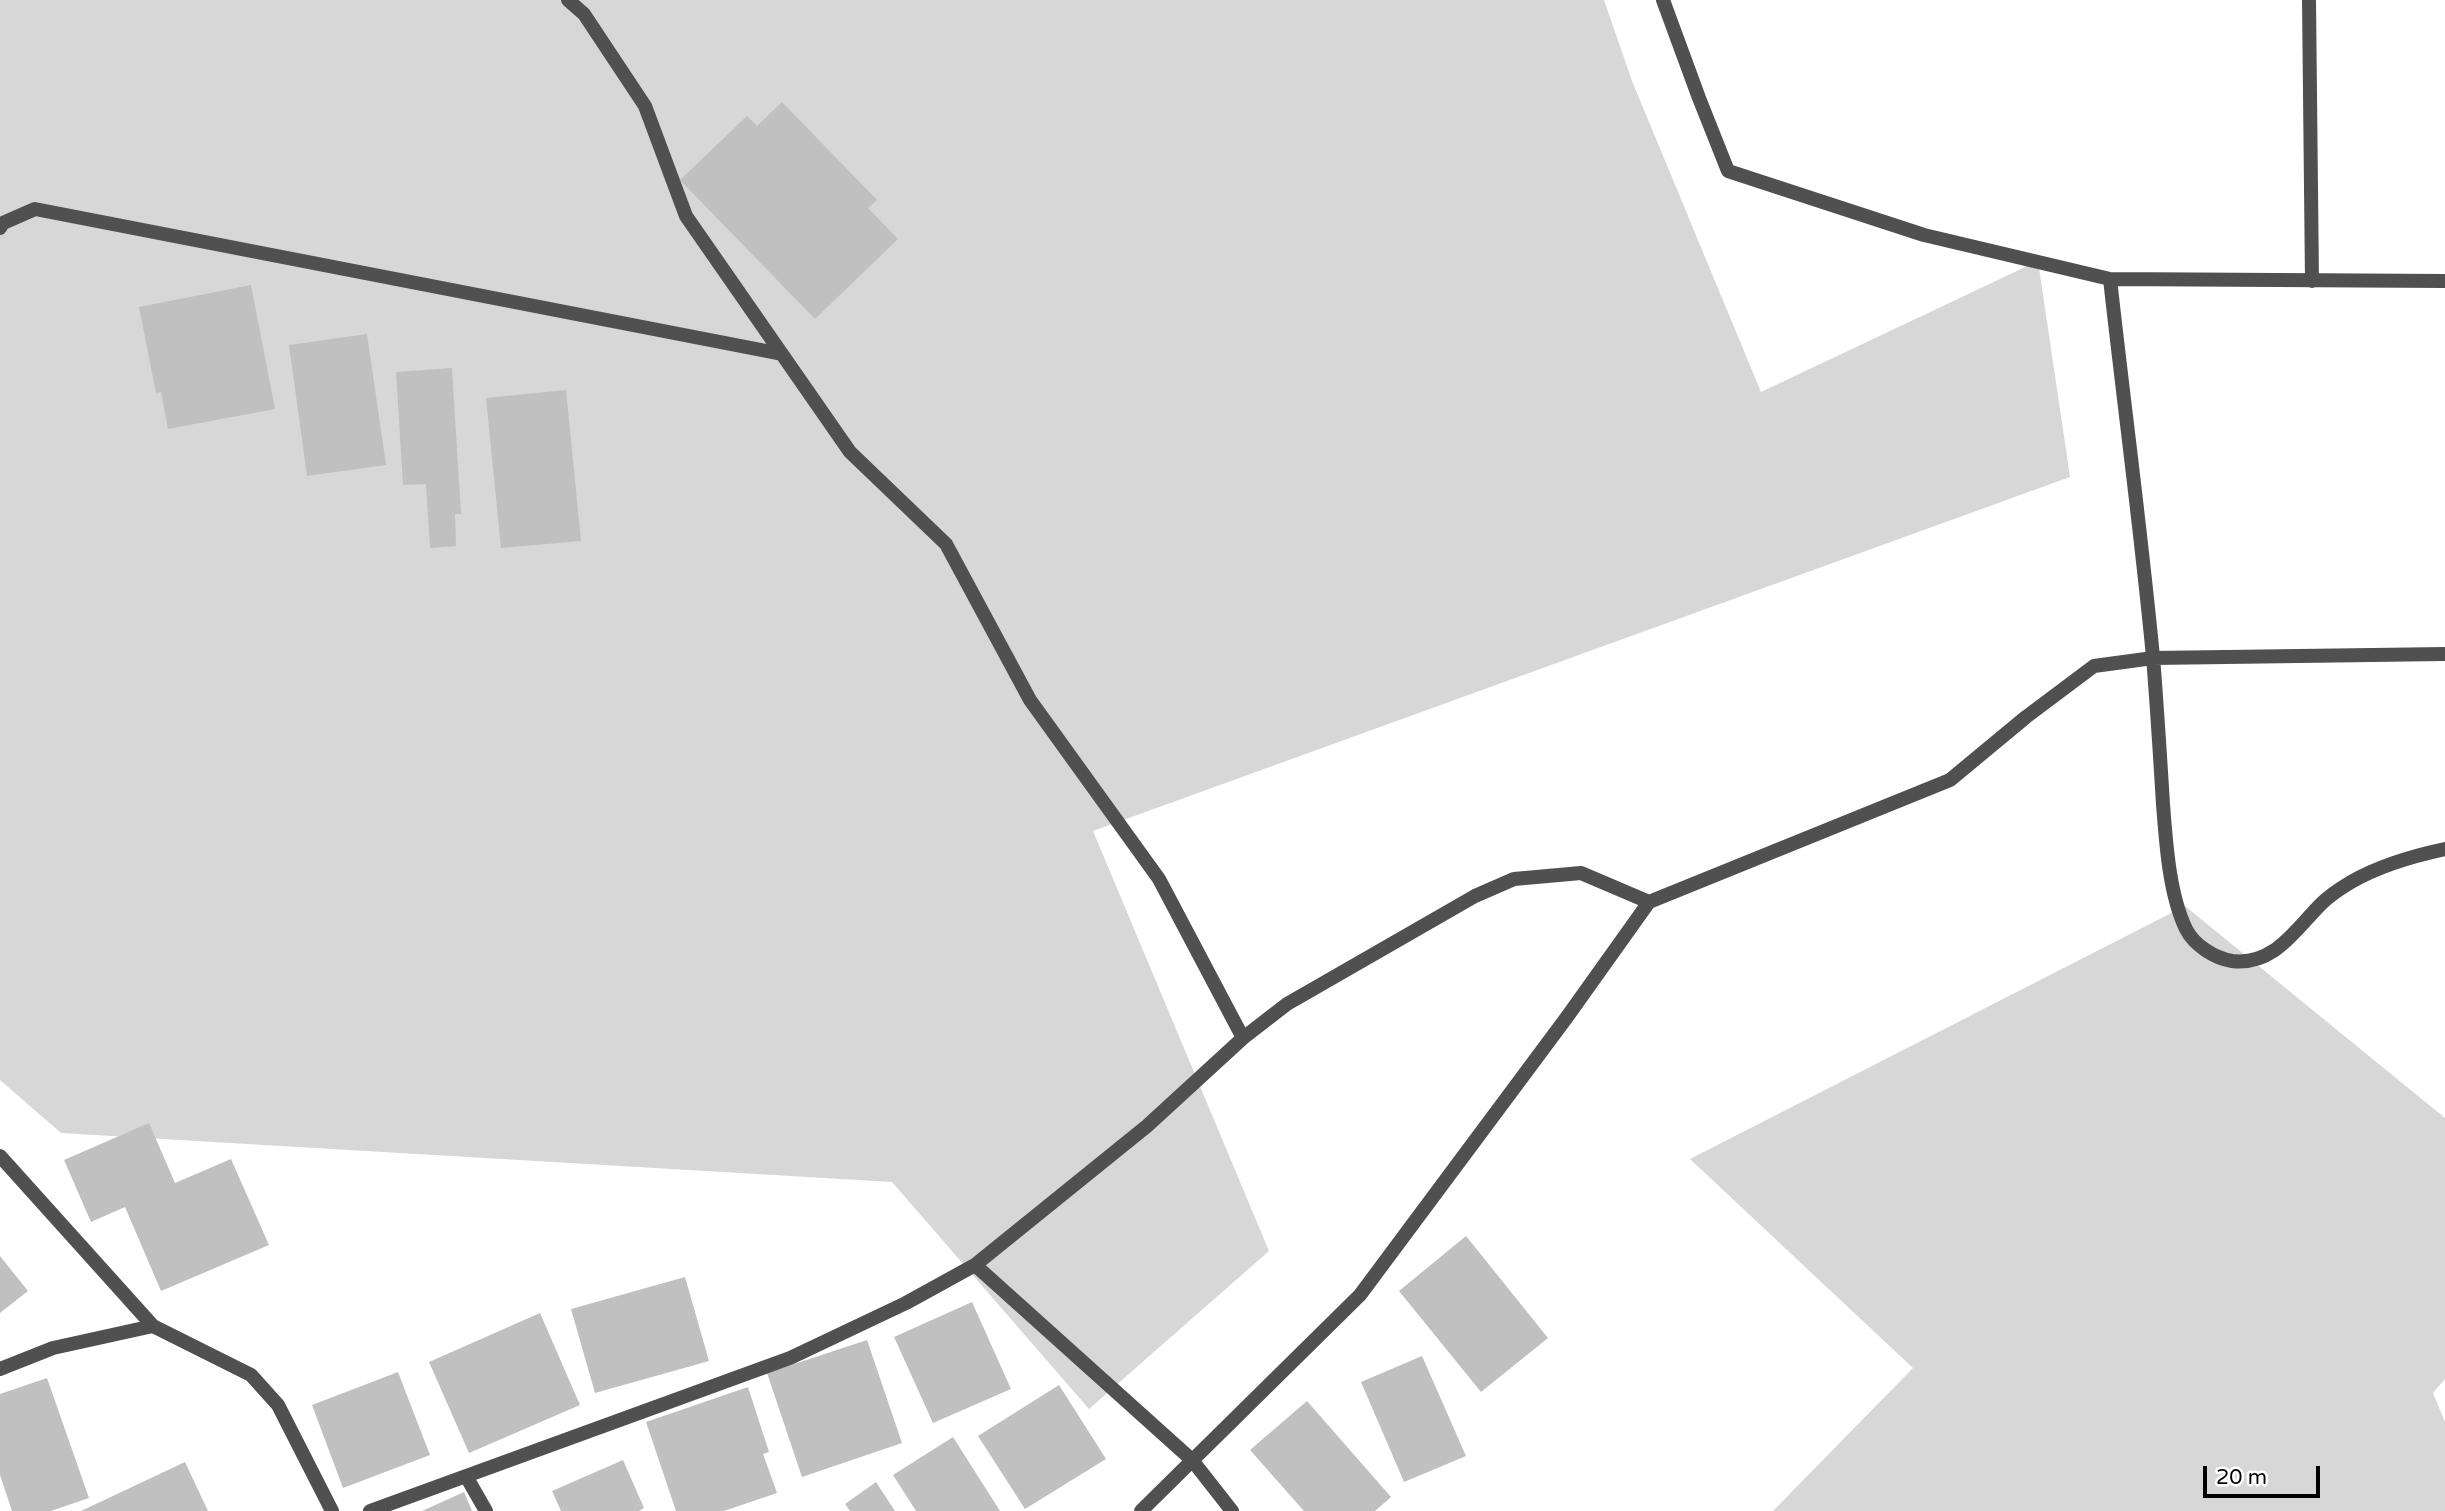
<!DOCTYPE html>
<style>
body{margin:0}
#map{position:relative;width:2445px;height:1511px;overflow:hidden;background:#fff;font-family:"Varela Round",sans-serif}
canvas{display:block}
.scale{position:absolute;left:2203px;top:1466px;width:117px;height:32px;box-sizing:border-box;border:4px solid #000;border-top:0;padding-left:9px;font-size:21px;line-height:24px;white-space:nowrap;color:#000;-webkit-text-stroke:5px #fff;paint-order:stroke}
</style>
<div id="map">
<canvas width="2445" height="1511"></canvas>
<div class="scale">20 m</div>
</div>
<script>
const ctx = document.querySelector('canvas').getContext('2d');
ctx.lineJoin = 'round';
function fillPath(path, color) { ctx.fillStyle = color; ctx.fill(path, 'evenodd'); }
function strokePath(path, color, width, dash) { ctx.strokeStyle = color; ctx.lineWidth = width; ctx.lineCap = dash ? 'butt' : 'round'; ctx.setLineDash(dash || []); ctx.stroke(path); }
const green = new Path2D(`
 M0,0H1604L1632,81L1761,392L2038,261L2070,477L1093,831L1269,1251L1089,1409L892,1182L61,1133L0,1080Z
 M2185,906L2445,1118V1379L2433,1393L2445,1422V1511H1773L1913,1368L1690,1159Z`);
const building = new Path2D(`
 M782,102L877,200L868,208L898,239L815,319L680,180L747,116L757,126Z
 M251,285L275,409L168,429L161,392L156,393L139,307Z
 M367,334L386,465L307,476L289,345Z
 M452,368L461,514H455L456,546L430,548L426,484L403,485L396,372Z
 M566,390L581,541L501,548L486,398Z
 M149,1123L175,1183L231,1159L269,1245L161,1291L125,1207L91,1222L64,1160Z
 M1466,1236L1548,1338L1481,1392L1399,1291Z
 M0,1256L28,1291L0,1313Z
 M685,1277L709,1361L595,1393L571,1309Z
 M972,1302L1011,1389L933,1423L894,1337Z
 M540,1313L580,1405L469,1453L429,1362Z
 M867,1340L902,1443L802,1477L767,1373Z
 M1422,1356L1466,1456L1404,1482L1361,1382Z
 M398,1372L430,1455L343,1488L312,1405Z
 M47,1378L89,1498L51,1511H12L0,1475V1394Z
 M1059,1385L1106,1459L1025,1509L978,1436Z
 M748,1387L769,1452L763,1454L777,1493L724,1511H676L646,1422Z
 M1307,1401L1391,1497L1375,1511H1304L1250,1450Z
 M953,1437L1000,1511H916L893,1475Z
 M623,1460L644,1508L639,1511H561L552,1491Z
 M185,1462L208,1511H81Z
 M876,1482L895,1511H850L845,1504Z
 M464,1492L472,1511H422Z`);
const street = new Path2D(`
 M568,0L584,14L645,106L686,216L850,452L946,544L1030,700L1159,879L1243,1038
 M1663,0L1699,98L1728,171L1924,235L2110,279L2445,281
 M2309,0L2312,281
 M0,228L3,223L35,209L782,354
 M2110,279C2124,405 2141,531 2153,657C2157,706 2160,755 2163,804C2166,842 2169,894 2186,929C2194,945 2214,958 2232,961C2274,966 2295,930 2321,904C2329,896 2341,888 2351,882C2380,865 2412,856 2445,849
 M0,1156L153,1326
 M975,1265L1192,1460L1232,1511
 M0,1369L53,1348L153,1326L251,1375L278,1405L332,1511
 M466,1476L486,1511
 M370,1511L790,1358L906,1303L975,1265L1147,1126L1243,1038L1287,1004L1475,896L1514,879L1581,873L1649,902L1950,780L2026,717L2094,666L2153,658L2445,654
 M1141,1511L1360,1295L1567,1017L1649,902`);
fillPath(green, '#d7d7d7');
fillPath(building, '#c0c0c0');
strokePath(street, '#505050', 14);
</script>
